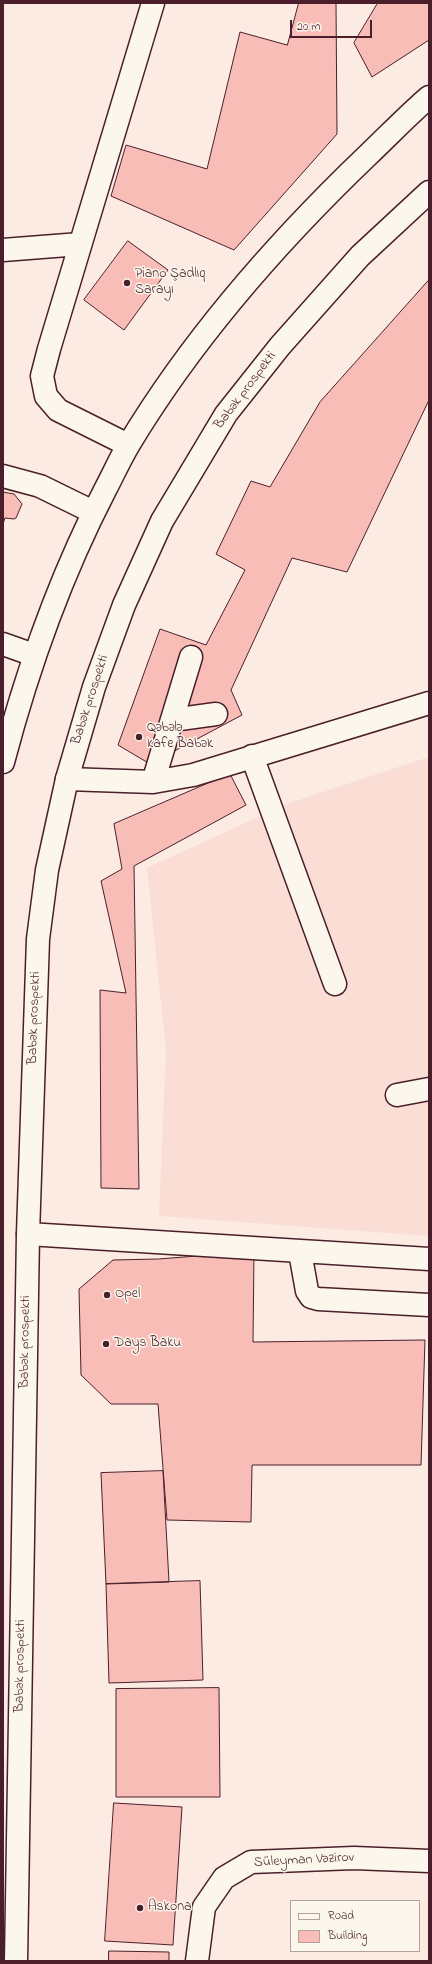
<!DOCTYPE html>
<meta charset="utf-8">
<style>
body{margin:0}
#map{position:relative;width:432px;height:1964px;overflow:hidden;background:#fbebe2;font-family:"Indie Flower",sans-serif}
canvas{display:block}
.frame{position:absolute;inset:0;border:4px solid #4a1f2b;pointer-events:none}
.legend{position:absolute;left:290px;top:1900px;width:130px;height:52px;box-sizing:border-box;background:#fbf7ec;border:1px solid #b4a19f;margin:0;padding:5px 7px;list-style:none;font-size:12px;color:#4a1f2b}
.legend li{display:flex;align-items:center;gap:8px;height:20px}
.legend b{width:20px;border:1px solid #b4a19f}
.scale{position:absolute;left:290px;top:20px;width:82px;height:18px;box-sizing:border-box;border:2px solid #4a1f2b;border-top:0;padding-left:5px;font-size:12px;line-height:14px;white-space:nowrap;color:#4a1f2b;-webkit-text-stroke:3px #fbf7ec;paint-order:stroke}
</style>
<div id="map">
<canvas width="432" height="1964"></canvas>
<div class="frame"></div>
<ul class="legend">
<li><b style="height:5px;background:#fbf7ec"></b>Road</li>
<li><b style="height:11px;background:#f9bdb8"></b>Building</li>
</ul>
<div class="scale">20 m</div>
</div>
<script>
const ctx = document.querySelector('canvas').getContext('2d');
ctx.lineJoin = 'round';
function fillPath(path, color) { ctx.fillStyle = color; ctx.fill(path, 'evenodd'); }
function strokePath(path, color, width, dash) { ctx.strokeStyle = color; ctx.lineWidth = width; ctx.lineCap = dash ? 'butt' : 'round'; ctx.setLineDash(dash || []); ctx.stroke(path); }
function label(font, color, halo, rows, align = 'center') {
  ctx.font = font + ' "Indie Flower",sans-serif'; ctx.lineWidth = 3; ctx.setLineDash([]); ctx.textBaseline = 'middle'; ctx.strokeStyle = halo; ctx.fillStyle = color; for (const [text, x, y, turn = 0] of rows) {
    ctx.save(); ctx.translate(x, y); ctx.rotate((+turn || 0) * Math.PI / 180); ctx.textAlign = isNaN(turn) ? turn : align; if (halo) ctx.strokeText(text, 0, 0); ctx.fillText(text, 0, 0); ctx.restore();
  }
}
const built = new Path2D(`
 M429,757V1236L159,1216L166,1050L147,868L287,804Z`);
const building = new Path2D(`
 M299,3H336L337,134L234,250L111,196L126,145L207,169L240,32L287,45Z
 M378,3H429V40L372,77L354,43Z
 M128,241L168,270L124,330L84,300Z
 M429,280V400L347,572L292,558L231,690L242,715L150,764L118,745L160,629L206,645L245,570L216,554L251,481L270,487L320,402Z
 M3,492L14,494L22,504L16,518L14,519L5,518L3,524Z
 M230,774L246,805L134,866L139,1189L101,1188L100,990L126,993L101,881L122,869L114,824Z
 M254,1252L253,1342L425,1340L421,1465H252L251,1522L167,1520L158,1404H111L81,1375L79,1289L113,1260L158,1259Z
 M163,1471L169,1582L106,1584L101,1473Z
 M200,1581L203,1680L109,1683L106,1584Z
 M219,1688L220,1797H116V1689Z
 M114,1803L182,1807L173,1945L105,1941Z
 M109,1951L169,1952V1961H109Z`);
const minor = new Path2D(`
 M3,250L80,244
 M128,445L58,410L46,396L42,376L49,349L153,3
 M3,476L40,486L93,512
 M3,644L34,655
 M172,720L216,714
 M252,756L335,984
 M67,779L153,782L193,775L429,703
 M153,782L191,657
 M397,1095L429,1089
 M28,1234L429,1259
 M300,1252L307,1291L311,1297L318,1299L429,1305
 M197,1961L204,1907L224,1878L251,1862L354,1858L429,1861`);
const major = new Path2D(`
 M3,762C28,667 60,577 105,490C113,475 120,459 129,444C194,336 277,242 368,155C388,136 408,115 429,97
 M16,1961L28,1234L38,939L47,870L67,779L94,687L124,605L162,521L226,414L280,346L360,256L429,192`);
const markers = [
 [127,283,4,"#4a1f2b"],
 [139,737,4,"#4a1f2b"],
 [107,1295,4,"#4a1f2b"],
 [106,1344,4,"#4a1f2b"],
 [140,1908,4,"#4a1f2b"]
];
const poiNames = [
 ["Piano Şadlıq",135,275],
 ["Sarayı",135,291],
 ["Qəbələ",147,729],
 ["kafe Babək",147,745],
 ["Opel",115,1295],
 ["Days Baku",114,1344],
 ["Askona",148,1908]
];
const streetNames = [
 ["Babək prospekti",246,391,-53],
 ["Babək prospekti",91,700,-72],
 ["Babək prospekti",35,1018,-88],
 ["Babək prospekti",26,1342,-89],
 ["Babək prospekti",21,1666,-89],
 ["Süleyman Vəzirov",304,1861,-3]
];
fillPath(built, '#faddd5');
fillPath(building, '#f9bdb8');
strokePath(building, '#4a1f2b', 1);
strokePath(minor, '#4a1f2b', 25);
strokePath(major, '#4a1f2b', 25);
strokePath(minor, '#fbf7ec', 22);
strokePath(major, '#fbf7ec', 22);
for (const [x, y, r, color] of markers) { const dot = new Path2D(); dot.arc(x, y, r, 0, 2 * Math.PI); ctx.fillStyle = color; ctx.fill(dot); strokePath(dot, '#fbf7ec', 1.5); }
label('14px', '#4a1f2b', '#fbf7ec', poiNames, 'left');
label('14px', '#4a1f2b', '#fbf7ec', streetNames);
</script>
